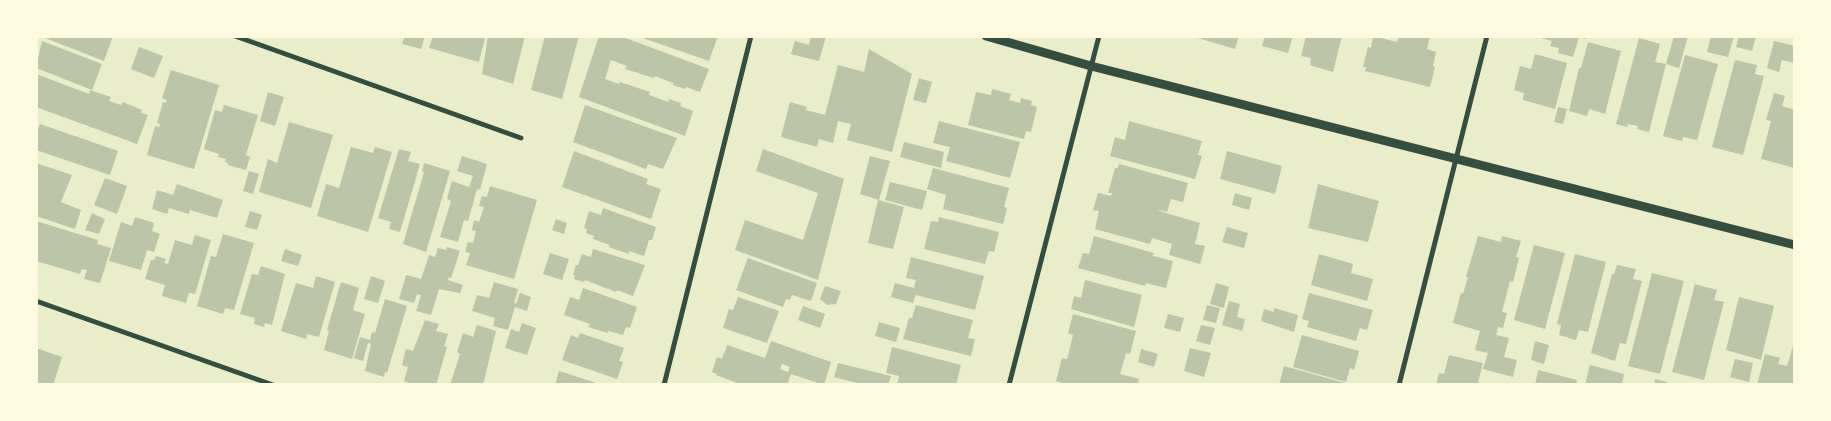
<!DOCTYPE html>
<style>
body{margin:0}
#map{position:relative;width:1831px;height:421px;overflow:hidden;background:#e9edc9;font-family:"Nunito Sans",sans-serif}
canvas{display:block}
.frame{position:absolute;inset:0;border:38px solid #fefae0;pointer-events:none}
</style>
<div id="map">
<canvas width="1831" height="421"></canvas>
<div class="frame"></div>
</div>
<script>
const ctx = document.querySelector('canvas').getContext('2d');
ctx.lineJoin = 'round';
function fillPath(path, color) { ctx.fillStyle = color; ctx.fill(path, 'evenodd'); }
function strokePath(path, color, width, dash) { ctx.strokeStyle = color; ctx.lineWidth = width; ctx.lineCap = dash ? 'butt' : 'round'; ctx.setLineDash(dash || []); ctx.stroke(path); }
const building = new Path2D(`
 M40,36H113L104,61Z
 M405,36H425L421,49L402,44Z
 M433,36H480L485,38L479,62L429,48Z
 M488,36H525L513,84L482,74Z
 M545,36H579L562,99L531,90Z
 M599,36H620L709,69L700,92L686,87L685,89L673,85V83L655,76L654,78L625,69L627,66L611,60L605,79L619,84L620,82L650,92L649,95L668,102L669,99L681,103L680,106L693,111L685,136L579,97Z
 M637,36H718L709,61Z
 M811,36H826L819,61L791,54L795,41L809,45Z
 M1191,36H1239L1235,49Z
 M1265,36H1293L1288,53L1262,46Z
 M1306,36H1342L1333,72L1310,65L1311,58L1301,56Z
 M1373,36L1397,42L1399,36H1430L1427,49L1436,52L1433,66L1435,67L1430,87L1365,71L1366,67H1363L1368,47L1371,48Z
 M1587,36L1586,39L1579,37L1573,57L1558,53L1559,48L1550,46L1552,41L1537,37Z
 M1674,36H1688L1679,68L1666,64Z
 M1711,36H1734L1728,57L1707,52Z
 M1739,36L1756,37L1752,51L1736,47Z
 M1639,38L1660,44L1655,62L1666,64L1649,132L1637,129L1638,126L1628,124L1627,127L1616,124Z
 M42,41L102,64L92,90L36,68Z
 M1774,41L1795,46V63L1782,60L1779,72L1767,68Z
 M1588,42L1621,51L1605,114L1589,109L1587,116L1569,111L1579,68H1581Z
 M139,47L163,56L154,78L131,69Z
 M869,49L912,74L892,152L847,140L851,124L838,121L833,143L819,139L817,147L781,137L790,102L807,107L806,110L825,115L838,65L864,72Z
 M1535,54L1567,63L1555,109L1523,100L1524,93L1514,90L1520,66L1531,69Z
 M1685,55L1718,64L1697,140L1683,137L1682,141L1663,136Z
 M1735,60L1757,65L1755,74L1764,76L1743,155L1712,147Z
 M171,70L219,85L194,169L147,155L155,126L159,127L160,124L157,123L163,102L166,103L167,100L162,98Z
 M36,74L89,94L90,90L111,97L109,101L121,105L123,102L142,110L141,113L148,115L137,144L36,107Z
 M919,78L932,82L926,103L913,100Z
 M992,89L1011,94L1009,100L1020,103L1021,98L1032,101L1031,105L1037,107L1031,132L1026,131L1024,139L968,125L976,92L991,95Z
 M268,92L284,97L275,126L260,121Z
 M1774,93L1785,96L1782,106L1795,110V168L1761,159L1771,121L1766,120Z
 M224,105L258,115L246,155L250,157L246,170L228,165V163L225,162L226,159L218,157L219,154L204,149L215,110L222,112Z
 M585,105L677,138L663,169L648,164L646,169L573,142Z
 M1558,107L1567,109L1563,124L1554,122Z
 M939,121L1020,142L1010,178L946,161L950,147L933,143Z
 M1129,121L1202,141L1198,155L1202,156L1195,179L1110,156L1115,137L1125,140Z
 M289,122L333,135L311,208L259,192L268,159L277,163Z
 M40,124L118,151L110,175L36,150V128L38,129Z
 M904,142L944,152L941,168L900,157Z
 M351,147L373,153L375,147L392,152L368,232L317,216L326,184L339,188Z
 M399,149L411,152L408,161L420,164L400,232L389,229L391,222L378,218Z
 M763,149L844,179L818,280L735,250L745,220L803,240L818,193L756,171Z
 M574,151L648,179L646,184L661,189L651,219L562,187Z
 M1227,151L1282,166L1275,194L1220,179Z
 M462,156L487,164L480,190L477,189L468,221L464,220L458,242L440,237L451,201L447,199L452,181L469,187L473,176L457,171Z
 M870,156L890,161L879,200L860,194Z
 M36,163L72,175L61,202L81,210L75,229L36,216Z
 M424,163L450,171L426,252L403,244L424,172L422,171Z
 M1119,164L1188,183L1183,202L1171,199L1167,212L1159,210V211L1200,223L1195,244L1205,246L1200,264L1169,255L1172,244L1152,238L1150,244L1095,229L1099,211L1093,210L1098,193L1111,196L1112,193H1108L1115,168H1118Z
 M933,168L1009,188L1004,207L1007,208L1003,224L943,209L946,195L927,189Z
 M249,171L259,174L253,194L243,191Z
 M105,178L127,186L117,214L94,205Z
 M890,182L927,191L922,210L885,200Z
 M177,184L223,200L217,218L190,210L189,214L169,208L167,214L152,209L157,190L173,195Z
 M1318,184L1379,201L1368,242L1308,228Z
 M490,186L537,200L514,279L466,265L470,253L465,252L468,242L473,243L476,231L472,230L474,220L479,222L484,207L479,206L482,196L487,197Z
 M1235,193L1252,198L1249,210L1232,205Z
 M878,200L904,207L893,249L868,243Z
 M603,208L656,227L652,240H649L644,256L629,251V254L609,247L610,245L593,239L594,236L586,233L587,229L584,228L589,211L601,215Z
 M250,211L262,215L257,230L245,227Z
 M92,213L105,219L99,234L85,230Z
 M135,217L154,223L152,231L160,234L154,252L147,250L141,270L109,261L121,222L132,226Z
 M939,217L999,232L994,252L989,251L985,264L924,249L931,221L938,222Z
 M556,219L567,223L564,234L552,230Z
 M36,221L98,240L97,244L111,248L100,283L84,279L87,270L82,269L80,274L36,261Z
 M1227,227L1248,233L1244,248L1222,242Z
 M223,234L254,243L234,310L225,308L223,314L197,306L211,256L216,257Z
 M195,235L211,240L195,294L189,293L186,303L162,296L165,285L145,279L151,260H154L156,256L166,259L164,263L168,264L175,240L192,245Z
 M1094,236L1154,253L1153,256L1173,261L1166,288L1146,283L1145,286L1078,268L1083,253L1089,254Z
 M1478,236L1501,242L1502,236L1521,241L1516,257L1519,258L1513,282L1510,281L1502,312L1507,313L1503,328L1498,327L1496,335L1509,338L1504,357L1517,360L1513,377L1483,369L1488,353L1475,350L1480,331L1453,323L1461,293L1463,294L1468,277H1466Z
 M1534,245L1565,253L1545,329L1514,320Z
 M447,247L460,251L451,278L449,277L448,280L463,285L460,293L439,289L431,315L416,311L421,295L417,294L414,303L399,299L406,275L421,279L429,255L435,257L438,248L446,250Z
 M285,249L302,255L298,266L281,261Z
 M593,249L645,265L633,296L617,290L616,292L585,280L584,282L574,279L575,276L573,275L576,265H578L582,254L591,257Z
 M550,253L569,259L562,280L543,274Z
 M1319,254L1353,264L1351,273L1373,279L1367,301L1311,285Z
 M1575,254L1606,262L1588,332L1579,330L1576,340L1559,335L1561,325L1557,324Z
 M911,257L984,276L975,310L916,295L913,303L891,297L895,283L914,288L916,280L906,278Z
 M748,258L817,283L811,301L792,295L790,300L786,299L783,307L736,290Z
 M1617,265L1636,269L1633,279L1642,281L1626,344L1620,343L1615,361L1591,353L1612,274H1614Z
 M261,266L285,274L272,325L265,323L264,327L254,324L255,318L240,314L252,274L258,275Z
 M1652,273L1684,281L1660,374L1628,366Z
 M316,276L335,282L319,337L307,334L306,339L281,331L296,283L313,288Z
 M371,276L385,281L378,303L364,299Z
 M1085,280L1142,295L1134,327L1071,309L1074,296L1081,298Z
 M341,282L359,288L353,310L365,314L352,359L324,350L329,331L327,330Z
 M494,282L518,289L514,303L516,304L520,293L531,297L527,311L515,307L508,330L493,326L495,318L472,311L477,295L489,298Z
 M1216,283L1229,287L1224,308L1210,304Z
 M1695,284L1717,290L1714,300L1724,302L1704,380L1672,372Z
 M825,286L841,291L836,304L827,305L820,299Z
 M583,288L637,307L630,328L626,327L623,335L608,331V333L588,327L590,324L564,315L570,297L579,300Z
 M1309,293L1373,310L1367,330L1360,328L1356,341L1307,327L1309,321L1302,319Z
 M738,297L779,311L767,343L723,328L729,309L733,310Z
 M1739,297L1774,306L1761,360L1726,350Z
 M385,299L407,306L387,373L385,372L384,377L365,371L371,344L368,343L363,361L354,358L360,337L370,340L372,332L375,333Z
 M1229,301L1240,304L1237,317L1245,319L1242,331L1222,325Z
 M916,305L973,320L968,338L975,339L971,356L903,339L909,318H912Z
 M1207,305L1220,308L1216,323L1203,320Z
 M803,306L825,314L820,328L798,320Z
 M1274,308L1298,315L1294,332L1261,321L1264,309L1274,312Z
 M1073,314L1136,331L1130,354L1126,353L1120,374L1139,379L1138,383L1144,385H1068L1056,381L1062,358L1067,359L1073,335L1068,333Z
 M1168,314L1184,318L1180,332L1164,328Z
 M425,320L439,324L436,331L448,334L444,346L447,347L436,385H415L404,381L408,367L402,365L406,349L413,351Z
 M879,322L900,328L896,342L875,336Z
 M522,323L536,328L527,355L505,348L511,329L519,332Z
 M477,325L496,331L483,385H450L460,354L457,352L463,333L473,337Z
 M1201,325L1215,328L1210,345L1196,341Z
 M580,333L624,348L619,361L623,362L617,379L562,360L571,335L578,338Z
 M1302,335L1359,351L1354,370L1350,368L1346,382L1293,367Z
 M1795,339V377L1793,385H1757L1765,354L1780,358L1778,364L1787,366Z
 M771,341L831,362L824,385L791,374L787,385H742L716,375L717,374L712,372L717,357L722,359L727,345L765,358ZM782,364L790,367L788,372L780,369Z
 M1535,341L1549,345L1544,364L1531,360Z
 M892,347L961,365L956,385H897L899,376L886,373Z
 M36,348L62,357L53,385H36Z
 M1190,348L1211,353L1204,377L1184,371Z
 M1141,349L1158,354L1154,367L1138,362Z
 M1449,355L1483,363L1478,382L1486,385H1436L1439,373L1444,374Z
 M1735,359L1753,363L1749,382L1730,377Z
 M838,363L891,376L888,385H865L834,377Z
 M1590,365L1624,374L1622,385H1585Z
 M1284,366L1349,384V385H1279Z
 M1538,370L1577,380L1576,385H1535Z
 M559,371L599,384V385H555Z
 M1655,379L1667,382V385H1654Z`);
const minor = new Path2D(`
 M235,36L521,138
 M36,301L273,385
 M664,385L751,36
 M1009,385L1099,36
 M1399,385L1487,36`);
const tertiary = new Path2D(`
 M986,36L1091,66L1795,245`);
fillPath(building, '#bcc5a7');
strokePath(minor, '#344e41', 5);
strokePath(tertiary, '#344e41', 9);
</script>
